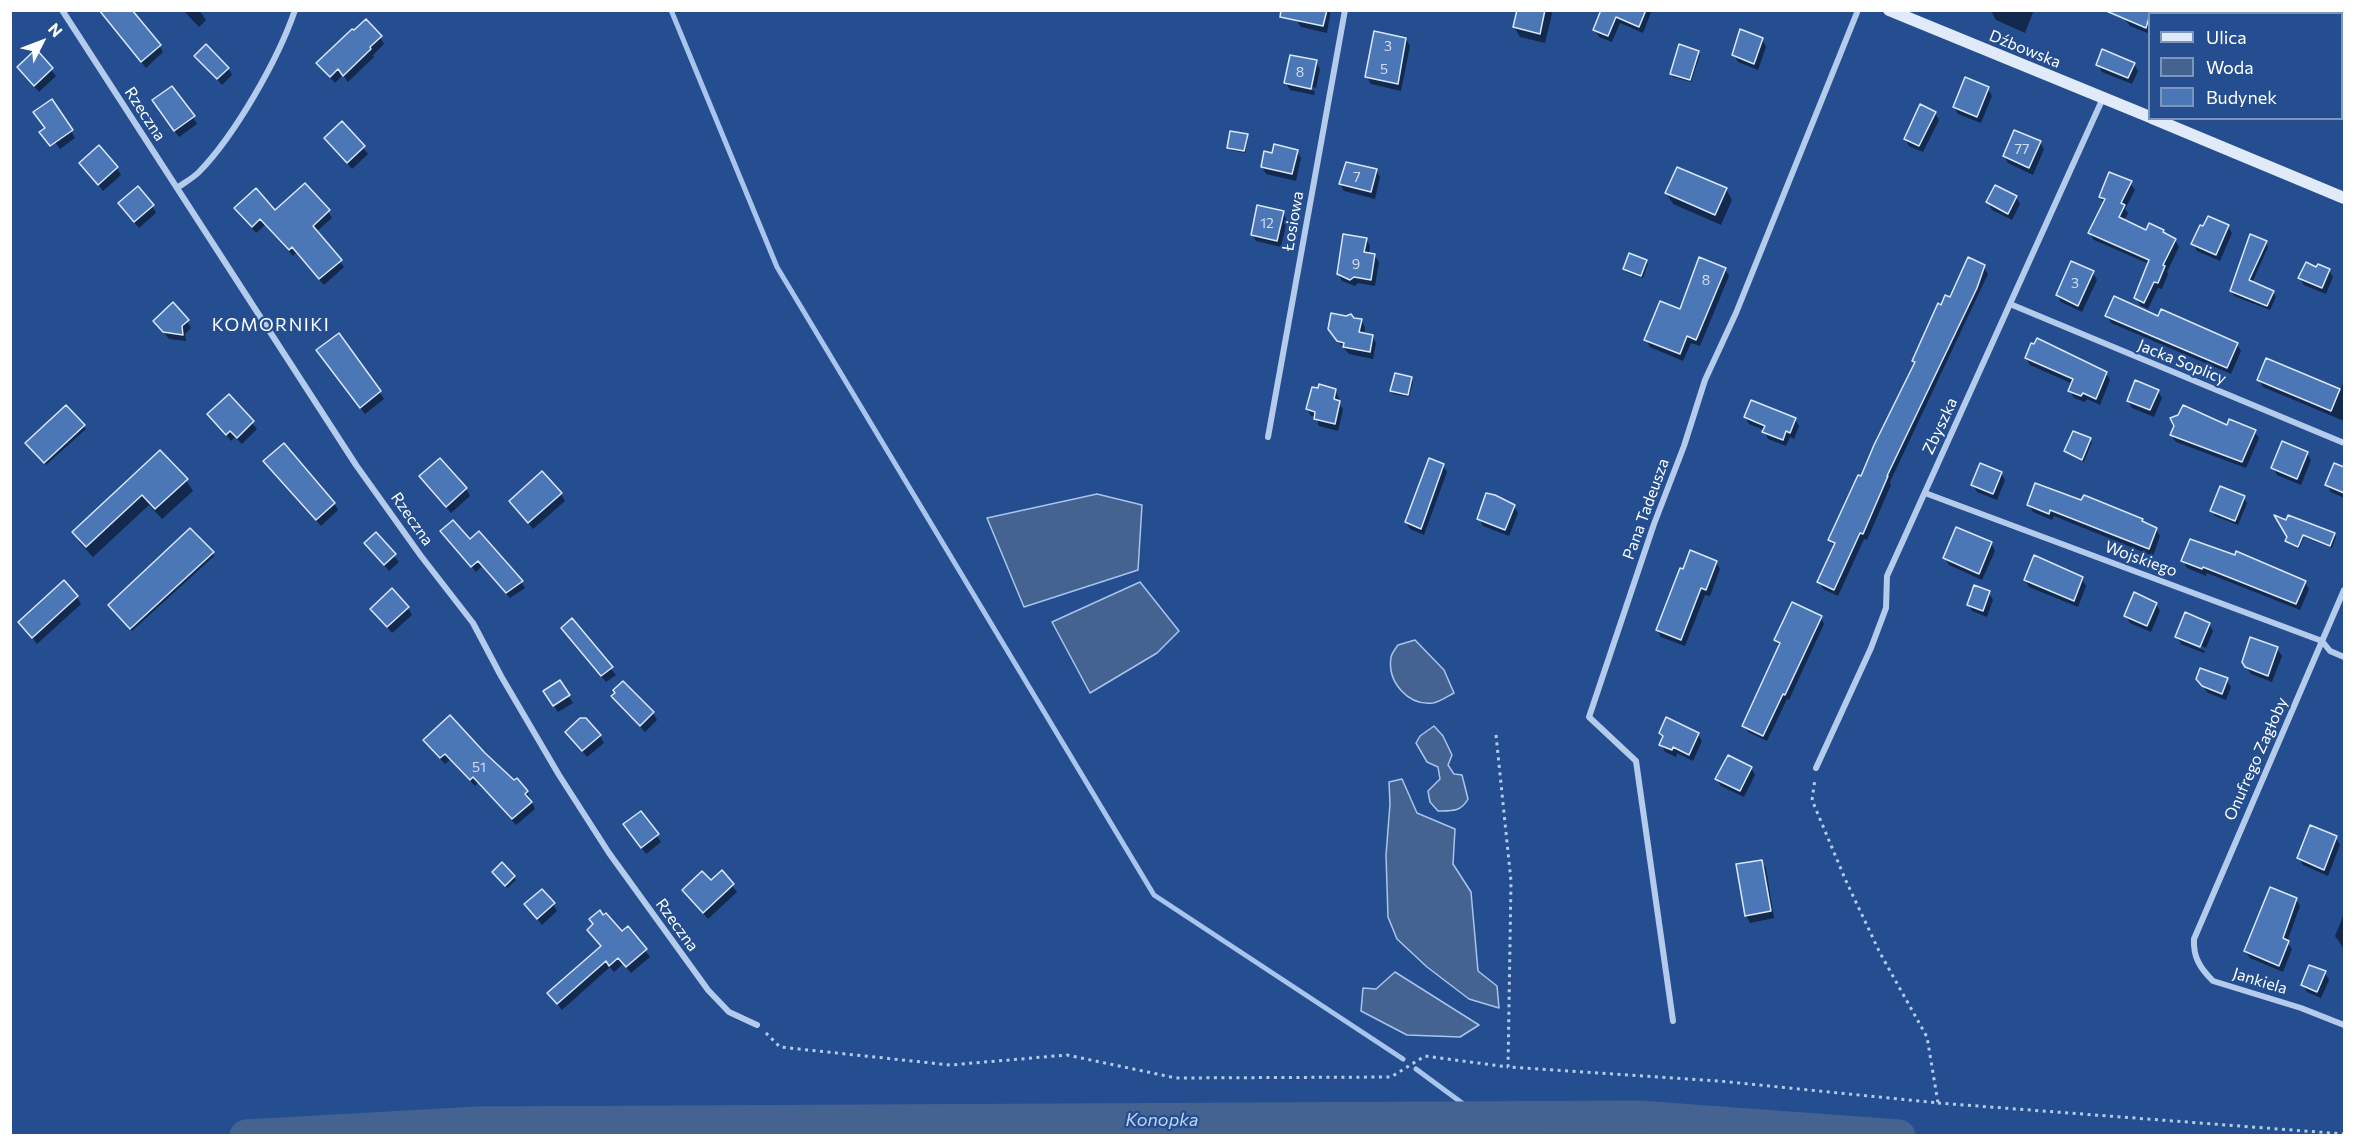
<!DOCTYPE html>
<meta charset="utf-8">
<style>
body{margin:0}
#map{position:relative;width:2355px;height:1146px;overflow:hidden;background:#244e90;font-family:Commissioner,sans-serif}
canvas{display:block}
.frame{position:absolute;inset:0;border:12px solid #fff;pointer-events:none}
.legend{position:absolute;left:2148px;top:12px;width:195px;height:108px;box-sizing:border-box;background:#244e90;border:2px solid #7c95bc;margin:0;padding:8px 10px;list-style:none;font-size:18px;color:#fff}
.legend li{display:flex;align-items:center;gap:12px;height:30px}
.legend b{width:30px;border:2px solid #7c95bc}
.north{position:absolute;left:12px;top:12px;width:60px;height:60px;-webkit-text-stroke:4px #244e90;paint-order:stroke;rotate:48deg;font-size:16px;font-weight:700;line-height:24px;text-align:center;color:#fff}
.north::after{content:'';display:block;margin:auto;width:21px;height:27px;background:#fff;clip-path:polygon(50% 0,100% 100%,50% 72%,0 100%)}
</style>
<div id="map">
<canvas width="2355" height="1146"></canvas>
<div class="frame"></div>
<ul class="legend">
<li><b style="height:8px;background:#e0eaf9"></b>Ulica</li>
<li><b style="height:16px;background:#456391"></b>Woda</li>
<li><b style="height:16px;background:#4c77b7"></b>Budynek</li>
</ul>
<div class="north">N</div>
</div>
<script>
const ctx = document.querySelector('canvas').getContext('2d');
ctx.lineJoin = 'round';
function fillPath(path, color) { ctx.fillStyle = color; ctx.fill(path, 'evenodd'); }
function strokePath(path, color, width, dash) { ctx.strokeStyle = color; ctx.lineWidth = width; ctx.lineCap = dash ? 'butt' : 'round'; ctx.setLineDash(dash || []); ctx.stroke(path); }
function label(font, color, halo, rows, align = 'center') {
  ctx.font = font + ' Commissioner,sans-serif'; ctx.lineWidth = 4.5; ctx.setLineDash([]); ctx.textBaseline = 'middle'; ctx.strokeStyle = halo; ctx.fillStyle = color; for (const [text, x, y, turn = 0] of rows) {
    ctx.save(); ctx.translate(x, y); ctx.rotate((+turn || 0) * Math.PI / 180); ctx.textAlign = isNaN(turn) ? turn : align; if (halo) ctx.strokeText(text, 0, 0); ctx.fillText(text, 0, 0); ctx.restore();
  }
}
const green = new Path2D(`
 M1241,1129L1360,1135H999Z`);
const water = new Path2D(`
 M1097,494L1142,505L1138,570L1024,607L987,518Z
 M1140,582L1179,631L1157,653L1090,693L1052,622Z
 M1415,640L1444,670L1454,693C1448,696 1440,702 1433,703C1408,706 1387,682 1391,657C1392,653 1396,648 1398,645Z
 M1434,726L1443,736L1452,755L1448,765L1454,774L1462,775L1468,799C1461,812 1452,811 1438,811L1430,802L1428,791L1440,779L1438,767L1427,762L1416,743L1420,736Z
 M1402,779L1417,813L1455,829L1453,864L1471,892L1478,971L1497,986L1499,1008L1469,999L1427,967L1397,939L1388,917L1386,855L1390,804L1389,782Z
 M1395,972L1479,1025L1460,1037L1407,1035L1361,1011L1363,988L1376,989Z`);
const shadow = new Path2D(`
 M100,10L159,45L163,52L146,68Z
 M183,10H199L206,20L199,27Z
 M1298,10H1331L1327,33L1301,27L1296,20Z
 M1518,10H1553L1545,43L1520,37L1514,27Z
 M1603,10H1652L1643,33L1620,23L1612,42L1599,37L1595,30Z
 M1993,10H2034L2025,33L1996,20L1992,13Z
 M2129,10H2160L2159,14H2150V34L2130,26L2125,19Z
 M2220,10H2293L2291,14H2219Z
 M2337,11L2344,14V40L2342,47V14H2335Z
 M380,37L384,44L373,55L374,57L348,82L343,75L335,83L318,63Z
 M1406,39L1410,46L1401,91L1371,84L1367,77Z
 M1762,39L1766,47L1758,70L1738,62L1734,55Z
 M2342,47L2344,49V90L2342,97Z
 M36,51L56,76L39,92L19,67Z
 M1698,52L1700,55L1691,82L1673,77L1671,74Z
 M196,56L228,68L232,75L222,85Z
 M1316,62L1320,69L1316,88L1289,82V85L1315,91L1314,95L1290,90L1286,83Z
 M2134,64L2138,71L2132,84L2102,72L2098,65Z
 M1988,89L1992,96L1981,123L1958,114L1954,107Z
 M158,108L193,117L197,124L179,137Z
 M1935,113L1939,120L1923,152L1909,146L1905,139Z
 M39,120L71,131L75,138L60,149Z
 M342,123L368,154L352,169L325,138Z
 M1247,136L1248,139L1245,153L1230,150L1228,147Z
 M2040,142L2044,149L2033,175L2008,163L2004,156Z
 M1297,151L1301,158L1296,181L1266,174L1262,167Z
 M81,163L117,168L121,175L103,191Z
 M1376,170L1380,177L1375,199L1344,191L1340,184L1343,172Z
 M2130,183L2135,190L2125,209L2128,213L2124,221L2146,232L2163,231L2165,235L2175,240L2179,247L2167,272L2168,274L2162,289L2158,288L2148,309L2140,305L2136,298L2149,264L2094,240L2089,233L2104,204L2100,197Z
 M1726,189L1732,200L1721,225L1673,204L1666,193Z
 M2016,197L2020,204L2012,220L1992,210L1988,202Z
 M152,206L156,213L139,228L124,210Z
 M236,208L275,212L328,211L332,218L316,232L344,267L324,285L296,253L293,256L265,225L256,233Z
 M1283,213L1287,220L1281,247L1256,241L1252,234Z
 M2228,226L2232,233L2220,261L2197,251L2193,244Z
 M1366,239L1370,246L1369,254L1374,255L1379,262L1375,286L1358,283L1355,286L1342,281L1338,273Z
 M2266,243L2268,247L2252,283L2273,292L2276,297L2270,310L2234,296L2231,291Z
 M1646,261L1648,264L1643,278L1626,272L1625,269Z
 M1984,267L1988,274L1890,482L1891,485L1867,540L1864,539L1838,596L1823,589L1819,582L1834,547L1829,539L1862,478L1915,364L1914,361L1942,307Z
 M1725,269L1729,276L1700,346L1691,343L1683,361L1650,347L1646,340L1681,311Z
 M2317,269L2329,270L2333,277L2326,294L2304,285L2300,278Z
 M2093,273L2097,280L2082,312L2061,302L2057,295Z
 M2107,316L2159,318L2237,344L2241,351L2231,374L2111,323Z
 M1354,319L1361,320L1365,327L1364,334L1372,336L1376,343L1373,359L1349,354L1334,337Z
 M155,321H187L191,328L185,334L186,341L169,339Z
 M339,335L384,399L365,414L322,357Z
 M2037,340L2106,373L2110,380L2100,405L2087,399L2085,402L2074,398L2070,391L2073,384L2030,365L2026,358Z
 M2267,360L2340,391L2344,380V421L2263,387L2258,379Z
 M1411,379L1413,382L1409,397L1393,394L1392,391Z
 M1335,390L1339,398L1338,402L1343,409L1338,431L1319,426L1316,417L1311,416L1307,409Z
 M2158,391L2162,398L2154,417L2132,408L2128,401Z
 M228,396L257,429L242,444L235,437L231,441L209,414Z
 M66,407L86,429L46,465L28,446Z
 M1745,417L1795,419L1799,426L1794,439L1790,437L1786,446L1768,439L1764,430L1749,424Z
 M2228,427L2254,431L2259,438L2246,468L2176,442L2171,435Z
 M2090,439L2092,442L2084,462L2068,454L2066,451Z
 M160,452L186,480L193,491L162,519L149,505L93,557L80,543L74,532Z
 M2307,453L2311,460L2301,485L2277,475L2273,468Z
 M265,461L334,503L338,510L321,526Z
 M1443,465L1447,472L1424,535L1410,529L1406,522Z
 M2335,465L2344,469V498L2331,492L2327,485Z
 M2001,473L2005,480L1997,500L1977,492L1973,485Z
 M421,476L466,489L470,496L451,513Z
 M2221,488L2244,498L2247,503L2238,525L2215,516L2212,510Z
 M561,494L565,501L533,529L511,502Z
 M2082,502L2142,520L2144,524L2156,529L2160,536L2153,556L2054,516L2052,520L2033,512L2029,505Z
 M1514,506L1518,513L1509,536L1483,526L1479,518Z
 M2287,522L2334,534L2336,537L2332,548L2304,537L2299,549L2289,544Z
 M442,531L521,582L525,588L510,598L482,566L476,572Z
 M376,534L399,562L389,571L366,543Z
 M1991,543L1995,551L1982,580L1949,565L1945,558Z
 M213,553L214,556L132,631L111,608Z
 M2183,561L2305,582L2309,589L2300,610L2207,573L2206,576L2187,568Z
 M1716,562L1720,569L1710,596L1705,595L1685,646L1661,637L1657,630Z
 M2082,579L2086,586L2078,607L2029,587L2025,580Z
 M1989,593L1993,600L1987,617L1972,611L1968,604Z
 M77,597L81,604L37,644L20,622Z
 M2156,604L2160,611L2151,632L2130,623L2126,616Z
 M408,608L412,615L392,633L372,609Z
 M1821,618L1824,624L1789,700L1787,699L1767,741L1748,732L1744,726L1779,647L1775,640Z
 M572,621L616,675L606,682L567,635Z
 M2209,624L2213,631L2206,648L2181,637V640L2205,651L2204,653L2181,644L2177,636Z
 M2251,639L2277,649L2282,656L2272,682L2251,674L2243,662Z
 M2197,679L2226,680L2231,687L2226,700L2208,693Z
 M560,682L573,703L558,712L545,692Z
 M613,696L653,713L657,720L645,732Z
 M450,717L514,782L527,792L535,809L516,825L478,783L475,786L450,760L445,764L429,747L425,740Z
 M567,732L600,736L604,743L587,757Z
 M1660,733L1698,734L1702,741L1693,761L1677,753L1676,757L1665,752L1661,744L1663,739Z
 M1751,768L1755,775L1744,797L1721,786L1717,779Z
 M641,813L661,842L646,854L629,831Z
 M2311,827L2336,838L2340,845L2328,876L2303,865L2299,858Z
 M1761,861L1766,868L1774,918L1750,923L1746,916Z
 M722,872L737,892L708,919L684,890L711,883Z
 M495,875L514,877L516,880L507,888Z
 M2296,899L2300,906L2287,942L2292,949L2283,972L2250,958L2245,951Z
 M553,904L557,911L542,925L526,905Z
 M2343,916H2344V949L2335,936Z
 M603,917L622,933L628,928L650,957L631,973L623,964L614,972L610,967L562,1010L549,993L602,947L593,937Z
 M2325,973L2329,980L2321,998L2307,992L2303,985Z`);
const stream = new Path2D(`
 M671,10L777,267L1154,895L1403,1059
 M1416,1069L1481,1117`);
const river = new Path2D(`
 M246,1136L478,1123L1638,1117L1899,1136`);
const building = new Path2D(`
 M99,10H132L161,45L141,62Z
 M1281,10H1327L1323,26L1280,17Z
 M1517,10H1545L1540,34L1513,27Z
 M1601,10H1646L1639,27L1616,17L1608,36L1593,30Z
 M2104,10H2154L2153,14H2150L2146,28Z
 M366,19L382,36L370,47L371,49L343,76L338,69L330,77L316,63L352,29L354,30Z
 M1740,29L1763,38L1754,64L1732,55Z
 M1374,31L1406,38L1398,84L1365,77Z
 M206,44L229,68L217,79L194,56Z
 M1679,44L1699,51L1690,80L1670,74Z
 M36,49L53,68L34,86L17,67Z
 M2102,49L2135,63L2128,78L2096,65Z
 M1290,55L1317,60L1311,89L1284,83Z
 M1965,77L1989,87L1977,117L1953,107Z
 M172,86L195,116L174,131L152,100Z
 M52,99L73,130L50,146L39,132L45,128L33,112Z
 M1920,104L1936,112L1919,146L1904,139Z
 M342,121L365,146L347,163L324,138Z
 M2014,130L2041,141L2029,168L2003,156Z
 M1230,131L1248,134L1244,151L1227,148Z
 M1274,144L1298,150L1292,174L1261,167L1264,151L1272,153Z
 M99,145L118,167L98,185L79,163Z
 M1346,162L1377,169L1371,192L1339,184Z
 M1677,167L1727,188L1715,215L1665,193Z
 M2109,172L2132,181L2121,203L2125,205L2119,217L2146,230L2149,223L2164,230L2163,232L2176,239L2163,265L2165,266L2158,283L2154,282L2144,303L2134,298L2149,260L2088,233L2105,199L2099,197Z
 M305,183L330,210L313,226L342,260L319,279L292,247L289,250L260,219L252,227L234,208L256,188L275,210Z
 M1995,185L2017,196L2008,214L1986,202Z
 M138,186L154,205L134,222L118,203Z
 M1257,205L1284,211L1277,241L1251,235Z
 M2208,216L2229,225L2216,255L2191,244L2200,225L2203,226Z
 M1343,234L1367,238L1364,252L1375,254L1371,280L1354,277L1350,280L1337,274Z
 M2250,234L2267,241L2249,280L2274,291L2267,306L2230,291Z
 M1629,253L1647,260L1641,276L1623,269Z
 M1699,257L1726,268L1696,340L1687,336L1680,354L1644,340L1660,301L1680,309Z
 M1968,257L1985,265L1977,288L1887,476H1888L1863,534L1860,533L1834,590L1817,582L1835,543L1828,540L1858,475L1861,476L1874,445L1915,362L1912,361L1938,303L1941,305L1945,295L1950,297Z
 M2071,261L2094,271L2078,306L2056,295Z
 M2306,262L2316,267L2318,264L2330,269L2322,288L2298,278Z
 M2114,296L2158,316L2161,309L2238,343L2227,368L2105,316Z
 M173,302L189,320L182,326L183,335L163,332L153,321Z
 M1331,313L1346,316L1351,314L1354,318L1362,319L1359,332L1373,335L1370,352L1343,347L1344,343L1337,341L1328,329Z
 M339,333L381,391L360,408L316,350Z
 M2037,338L2107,372L2096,399L2083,393L2081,396L2068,391L2073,379L2025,358L2031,343L2034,344Z
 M2266,358L2340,389L2331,411L2257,380Z
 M1395,373L1412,377L1408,395L1390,391Z
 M2135,380L2159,390L2150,410L2127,401Z
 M1319,384L1336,389L1334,399L1340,401L1335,424L1314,419L1315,412L1306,409L1312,387L1318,388Z
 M229,394L254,421L237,438L230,431L226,435L207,414Z
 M1751,400L1796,418L1790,433L1786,431L1783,440L1762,432L1765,426L1744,417Z
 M66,405L85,425L44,463L25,443Z
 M2183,405L2227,425L2229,419L2256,430L2242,462L2170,435L2174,426L2170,418L2178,415Z
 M2073,431L2091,438L2082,460L2064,451Z
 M2282,441L2308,452L2297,479L2271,468Z
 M284,443L335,503L316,520L263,461Z
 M160,450L188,479L155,509L142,495L86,547L72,532Z
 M440,458L467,488L446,507L419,476Z
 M1429,458L1444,464L1421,529L1405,522Z
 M1980,463L2002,472L1993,494L1971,485Z
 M2334,463L2344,467V493L2325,485Z
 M542,471L562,493L528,523L509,501Z
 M2035,483L2081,500L2084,495L2143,519L2142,521L2157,528L2149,549L2050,510L2049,514L2027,505Z
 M2220,486L2245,496L2235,521L2210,511Z
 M1486,493L1495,495L1515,505L1505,530L1477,519Z
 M2274,515L2286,520L2288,515L2335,533L2330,546L2303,535L2298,547L2285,541L2287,537Z
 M453,520L470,539L479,531L523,581L506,593L478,561L471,567L440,531Z
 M1956,527L1992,542L1979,574L1943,558Z
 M190,528L214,552L130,629L108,605Z
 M376,532L396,554L384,565L364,543Z
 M2190,539L2235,555L2236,551L2306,581L2296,604L2203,567L2202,569L2181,561Z
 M1690,550L1717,561L1706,590L1701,588L1681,640L1656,630L1680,568L1683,569Z
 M2034,555L2083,577L2074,601L2024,580Z
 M64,580L78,596L32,638L18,622Z
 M1974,585L1990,591L1983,611L1967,605Z
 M392,588L409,607L387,627L370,609Z
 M2134,592L2157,603L2147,626L2124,616Z
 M1792,602L1822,616L1785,695L1783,694L1763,736L1742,726L1780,643L1774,640Z
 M2185,612L2210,623L2200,647L2175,637Z
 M572,618L613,667L601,676L561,628Z
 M2250,637L2278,647L2268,676L2245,667L2242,662Z
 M2200,668L2228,678L2222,694L2202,686L2196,679Z
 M560,680L570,695L553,706L543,691Z
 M623,681L654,712L640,726L611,696L615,693L613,690Z
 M450,715L485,753L514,780L517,778L528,791L525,794L532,802L512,819L473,777L470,780L445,754L440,758L423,740Z
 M1666,717L1699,733L1689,755L1673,747L1672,750L1659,745L1663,736L1659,733Z
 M580,718H586L601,735L582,751L565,732Z
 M1728,755L1752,767L1740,791L1715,779Z
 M641,811L659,834L641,848L623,824Z
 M2310,825L2337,836L2324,870L2297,858Z
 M1762,860L1771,911L1745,916L1736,864Z
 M502,862L515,876L505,886L492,872Z
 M722,870L734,884L703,913L682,890L702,871L711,880Z
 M2270,887L2297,898L2283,938L2289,941L2279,966L2244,951Z
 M542,889L555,903L537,919L524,904Z
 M600,910L603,915L606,913L622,931L628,926L647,949L626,967L618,958L609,966L606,961L557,1004L547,993L601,946L587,930L593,924L589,919Z
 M2309,965L2326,971L2317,992L2301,985Z`);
const path = new Path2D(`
 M1496,735L1511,881L1508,1067L1719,1081L1938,1103L1927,1037L1880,953L1846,881L1812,800L1815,779
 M766,1033L780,1047L950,1065L1067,1055L1176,1078L1391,1077L1425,1056L1508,1067
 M1938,1103L2344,1134`);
const street = new Path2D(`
 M62,10L356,465L421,556L473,623L501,676L559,775L609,853L708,990L729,1012L757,1025
 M177,188C184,183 193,178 199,172C235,135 278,60 295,10
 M2010,304L2344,443
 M1268,437L1345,10
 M1925,493L2322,641L2330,651L2344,657
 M2344,590L2194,939C2193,957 2200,968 2213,981L2301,1008L2344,1025
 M1816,768L1871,648L1886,608L1887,576L2103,98
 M1673,1021L1636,761L1589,717L1654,524L1684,446L1705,380L1736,313L1858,10`);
const secondary = new Path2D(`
 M1889,10L2150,117
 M2152,118L2344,198`);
const numberNames = [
 ["3",1388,46],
 ["5",1384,69],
 ["8",1300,72],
 ["77",2022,149],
 ["7",1357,177],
 ["12",1267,223],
 ["9",1356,264],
 ["8",1706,280],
 ["3",2075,283],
 ["51",479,767]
];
const streetNames = [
 ["Dźbowska",2025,49,22],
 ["Rzeczna",145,114,57],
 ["Łosiowa",1293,221,-80],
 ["Jacka Soplicy",2182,362,22],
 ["Zbyszka",1940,426,-65],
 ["Pana Tadeusza",1646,509,-70],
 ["Rzeczna",412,519,55],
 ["Wojskiego",2141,559,20],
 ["Onufrego Zagłoby",2256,759,-66],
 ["Rzeczna",677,925,54],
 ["Jankiela",2260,981,17]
];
const neighbourhoodNames = [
 ["KOMORNIKI",271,325]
];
const waterNames = [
 ["Konopka",1162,1120]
];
fillPath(green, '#3867ad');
fillPath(water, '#456391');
strokePath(water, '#a9c5ed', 1.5);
fillPath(shadow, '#0007');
strokePath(stream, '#a9c5ed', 5);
strokePath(river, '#456391', 33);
fillPath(building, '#4c77b7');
strokePath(building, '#dae7f9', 1.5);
strokePath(path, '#b5cbec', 3, [3, 4.5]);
strokePath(street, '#b5cbec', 6);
strokePath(secondary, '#e0eaf9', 12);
label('14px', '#d2dded', null, numberNames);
label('16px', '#fff', '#244e90', streetNames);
ctx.letterSpacing = '1.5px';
label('18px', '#fff', '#244e90', neighbourhoodNames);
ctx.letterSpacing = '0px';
label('italic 18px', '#c1d6f3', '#244e90', waterNames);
</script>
